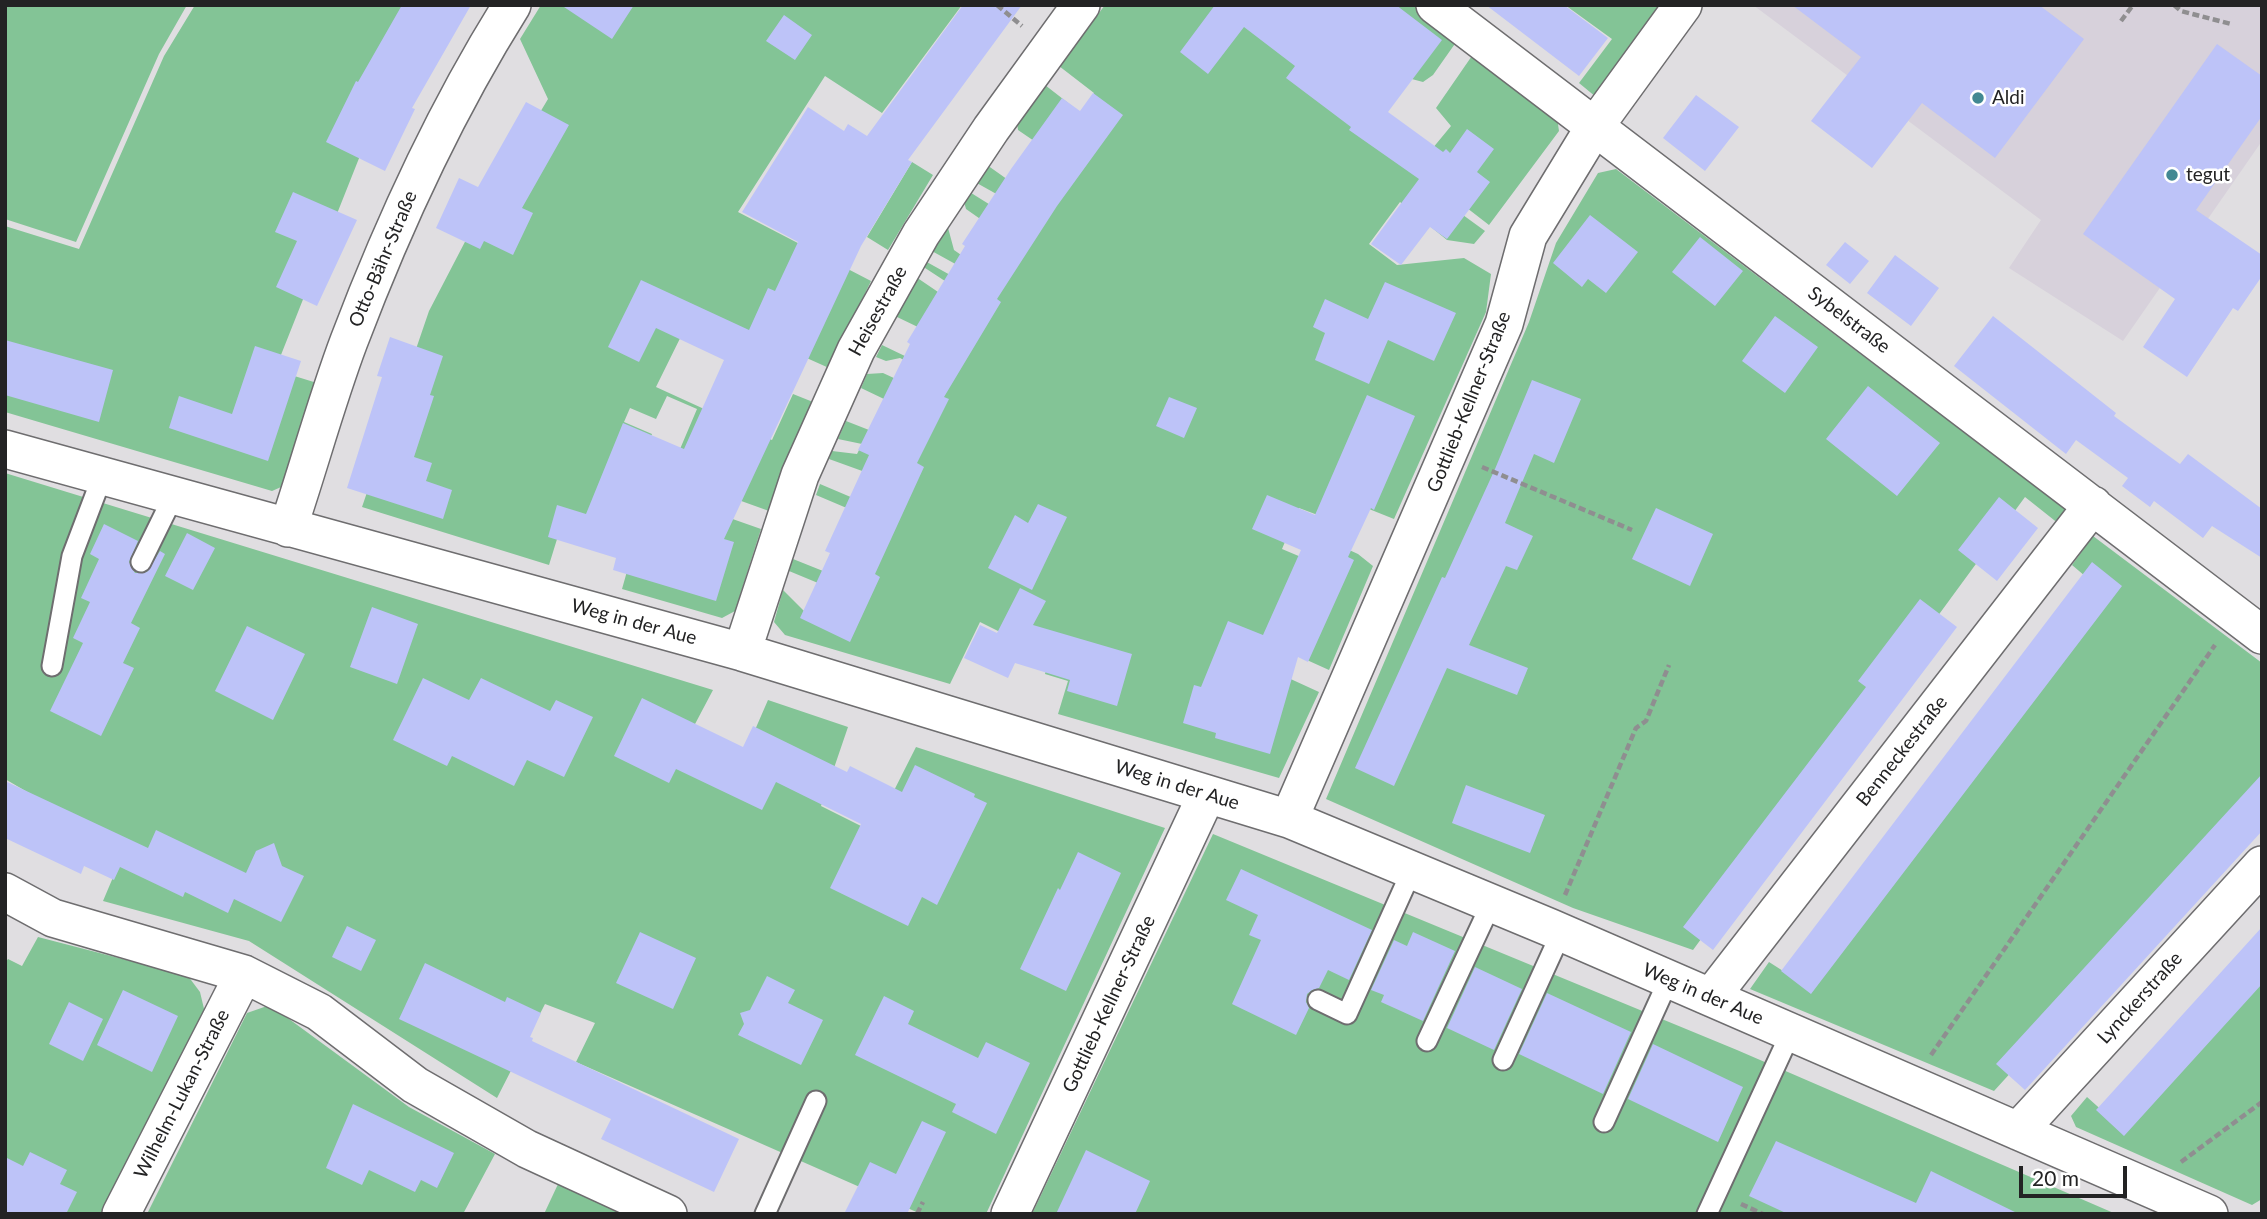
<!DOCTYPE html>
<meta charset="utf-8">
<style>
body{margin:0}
#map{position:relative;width:2267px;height:1219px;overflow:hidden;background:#e0dee1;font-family:Lato,sans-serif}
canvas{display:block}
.frame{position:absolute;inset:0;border:7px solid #232324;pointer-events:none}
.scale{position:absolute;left:2019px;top:1166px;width:108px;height:32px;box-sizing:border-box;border:4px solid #232324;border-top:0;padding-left:9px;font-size:21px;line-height:24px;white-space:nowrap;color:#232324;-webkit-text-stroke:5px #fff;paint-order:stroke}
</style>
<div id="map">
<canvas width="2267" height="1219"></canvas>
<div class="frame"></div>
<div class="scale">20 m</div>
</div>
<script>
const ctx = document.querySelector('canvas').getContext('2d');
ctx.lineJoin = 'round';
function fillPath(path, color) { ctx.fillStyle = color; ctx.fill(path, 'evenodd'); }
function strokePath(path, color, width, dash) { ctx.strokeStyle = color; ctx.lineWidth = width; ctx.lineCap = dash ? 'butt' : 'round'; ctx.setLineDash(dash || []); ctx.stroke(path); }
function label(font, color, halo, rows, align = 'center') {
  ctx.font = font + ' Lato,sans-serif'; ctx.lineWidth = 5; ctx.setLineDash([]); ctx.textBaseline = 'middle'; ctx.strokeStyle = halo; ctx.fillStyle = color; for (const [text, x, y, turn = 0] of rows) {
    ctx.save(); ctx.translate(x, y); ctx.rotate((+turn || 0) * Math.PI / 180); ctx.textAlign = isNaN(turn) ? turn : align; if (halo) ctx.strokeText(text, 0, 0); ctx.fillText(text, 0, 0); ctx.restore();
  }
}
const built = new Path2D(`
 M1753,5H2262V141L2123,341L2009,268L2041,220Z`);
const green = new Path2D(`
 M5,5H187L159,54L76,242L5,219Z
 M195,5H438L373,123L275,370L317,383L288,484L272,491L5,412V226L79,249L164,56Z
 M541,5H962L882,113L825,76L738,212L871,281L829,368L695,308L656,387L772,440L793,394L813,402L769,511L669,475L697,409L667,396L656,419L630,408L624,422L652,434L633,484L761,529L735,611L722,618L622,589L635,543L562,523L549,565L362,507L429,311L481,211L548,99L520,39Z
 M1105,5H1417L1459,38L1433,75L1423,82L1408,78L1369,102L1432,149L1451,126L1436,108L1476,50L1556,111L1559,131L1489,225L1467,208L1463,215L1485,231L1474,244L1447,240L1400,202L1369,244L1397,265L1464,258L1491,274L1486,312L1394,519L1334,495L1323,517L1299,508L1282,549L1301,557L1312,533L1358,554L1373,566L1329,670L1256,637L1247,659L1319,692L1279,778L1058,714L1068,681L1045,674L1048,660L1026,645L980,622L950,684L785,635L774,622L783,590L805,612L818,583L789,571L793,559L823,571L849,509L816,495L820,484L853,498L865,472L829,459L832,451L857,454L862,444L838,439L846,421L869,430L884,399L861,388L867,374L883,373L896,379L906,361L900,358L886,361L876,357L882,345L909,358L922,329L895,316L916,277L941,294L948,283L922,266L925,261L952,276L959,266L930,250L947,224L954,250L964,257L986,223L966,209L963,198L968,191L992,206L1000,196L975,182L987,165L1011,182L1037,143L1018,130L1017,123L1045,85L1081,113L1094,93L1059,66Z
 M1565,5H1660L1596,97L1579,83L1612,39Z
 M912,162L933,175L888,250L867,237Z
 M1616,169L2069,512L2059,524L2025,497L1693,950L1573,908L1326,799L1529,322L1556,243L1598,173Z
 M5,473L713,690L676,760L731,785L768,700L848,727L821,806L873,832L916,747L1165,828L986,1214H921L576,1062L595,1023L545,1004L497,1098L249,941L103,901L125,849L5,779Z
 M2093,536L2262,663V797L1994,1091L1750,989L1769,962L1794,978L2092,582L2072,565Z
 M1213,834L1737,1050L2116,1214H1032Z
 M38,937L188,976L200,992L205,1013L106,1214H5V963L8,959L22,966Z
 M2262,952V1199L2252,1205L2076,1127L2071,1116L2087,1097L2106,1114Z
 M270,1005L409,1107L495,1154L463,1214H147L247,1013Z
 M559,1182L626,1214H544Z`);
const building = new Path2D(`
 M402,5H471L412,108L415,109L385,171L326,142L356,81L358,82Z
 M561,5H634L612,39Z
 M963,5H1022L908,160L912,162L861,246L724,539L734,542L716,601L613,570L616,558L548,537L557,505L586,514L623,423L684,449L724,360L656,328L639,362L608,347L641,280L749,330L768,288L775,291L798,242L742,212L808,107L844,131L848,124L867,136Z
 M1215,5H1396L1442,40L1388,112L1443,152L1446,149L1450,153L1467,129L1494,149L1477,172L1490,182L1447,239L1430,227L1401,265L1371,244L1419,179L1349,130L1351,127L1286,78L1295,66L1244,27L1208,74L1180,52Z
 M1486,5H1564L1608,38L1579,76Z
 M1792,5H2039L2084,39L1995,158L1922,103L1872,168L1811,121L1861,57Z
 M784,15L812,35L795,60L766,41Z
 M2217,44L2262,76V116L2196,210L2262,255V276L2238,311L2233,308L2187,377L2143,347L2175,299L2083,234Z
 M1093,93L1123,115L1057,206L997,299L1001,302L944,397L949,399L917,463L924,467L875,574L880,577L850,642L800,618L830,553L825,551L869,455L858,450L910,344L907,342L965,246L962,244L1011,169L1062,98L1080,111Z
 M1696,95L1739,127L1705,171L1663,138Z
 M526,102L569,125L522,208L533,213L513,255L484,241L480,249L436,228L459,178L478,187Z
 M293,192L357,220L317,306L276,287L297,241L275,232Z
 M1590,215L1638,252L1606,293L1588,279L1582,287L1553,263Z
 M1700,237L1743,271L1715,306L1672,272Z
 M1845,242L1869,261L1850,284L1826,265Z
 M1895,255L1939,288L1911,326L1867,293Z
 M1385,282L1456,313L1434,361L1388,340L1369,384L1315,360L1325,333L1313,327L1325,299L1368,319Z
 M1775,316L1818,347L1785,393L1742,361Z
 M1993,316L2116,413L2114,416L2180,464L2188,454L2262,509V558L2212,526L2203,538L2154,501L2150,507L2122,486L2128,478L2076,440L2066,454L1954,366Z
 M390,337L443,356L430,395L434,396L414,457L432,463L426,481L452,490L443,519L347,488L382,377L377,376Z
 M5,340L113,370L99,422L5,395Z
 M255,346L301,361L268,461L169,428L179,396L232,414Z
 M1532,380L1581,399L1554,463L1534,454L1505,523L1533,536L1517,570L1506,566L1469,645L1528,668L1517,695L1447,668L1394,786L1355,768L1442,577L1445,578L1495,469Z
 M1868,386L1940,443L1897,496L1826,439Z
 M1367,395L1415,416L1374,510L1371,508L1348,557L1354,560L1308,662L1298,657L1270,754L1215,738L1216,733L1183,723L1194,685L1201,687L1228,621L1263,635L1301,550L1252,529L1267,495L1315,515Z
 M1169,397L1197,408L1184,438L1156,426Z
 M1999,497L2038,528L1997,581L1958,550Z
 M1038,504L1067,517L1032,590L988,568L1015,515L1028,523Z
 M1656,508L1713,534L1690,586L1632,559Z
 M104,524L138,541L129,562L135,573L147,572L160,551L165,554L131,623L140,628L123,663L134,668L101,736L50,711L83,643L73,638L90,602L81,598L99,559L90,554Z
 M187,533L215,548L193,590L165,576Z
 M2092,562L2122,586L1811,994L1781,971Z
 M1020,588L1046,601L1033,625L1132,654L1117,706L1067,691L1070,680L1015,663L1008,678L964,658L980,625L997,633Z
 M1920,599L1957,627L1713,950L1683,927L1866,687L1858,681Z
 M372,607L418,624L397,684L350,667Z
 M247,626L305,654L273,720L215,691Z
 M423,678L469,700L481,678L550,711L556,700L593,717L564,777L527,760L514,786L452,756L447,766L393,740Z
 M642,698L743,747L753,726L847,772L850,766L902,792L915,765L975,794L974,797L987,803L937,905L922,897L908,926L830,888L861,824L776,782L762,810L676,769L669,783L614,756Z
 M2262,774V831L2025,1090L1996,1064Z
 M5,781L148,848L156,830L246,873L256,851L274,843L282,866L304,876L281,922L234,899L228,913L185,892L183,897L120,867L114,880L84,866L81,874L5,838Z
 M1466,785L1545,815L1530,853L1452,823Z
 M1078,852L1121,873L1066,991L1020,969L1058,888L1060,890Z
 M1241,869L1372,930L1349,980L1328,970L1319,988L1312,990L1307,994L1306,1002L1309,1008L1296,1035L1232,1004L1261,940L1249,935L1258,915L1226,900Z
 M347,926L376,940L361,971L332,957Z
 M2262,927V984L2124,1136L2096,1110Z
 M640,932L696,958L673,1009L616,983Z
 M1413,932L1455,951L1423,1021L1381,1002L1384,995L1371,990L1394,940L1407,946Z
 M425,963L505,1002L507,997L541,1013L530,1037L533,1038L532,1041L739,1139L714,1192L601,1139L611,1119L399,1019Z
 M1475,967L1522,989L1494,1050L1447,1028Z
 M767,976L795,990L788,1003L823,1020L801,1065L738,1035L744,1024L740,1013L750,1010Z
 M123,990L178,1016L152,1072L97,1045Z
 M1547,993L1631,1032L1603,1094L1519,1054Z
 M884,996L914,1011L908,1024L978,1058L986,1042L1030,1063L996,1134L952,1112L956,1104L855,1055Z
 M69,1002L103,1019L83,1061L49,1044Z
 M1653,1044L1743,1087L1718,1142L1628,1099Z
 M353,1104L454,1153L437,1188L421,1180L415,1192L369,1170L362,1185L326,1168Z
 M922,1121L946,1132L907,1214H844L870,1162L896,1174Z
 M1776,1141L1916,1203L1931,1171L2019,1214H1788L1749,1196Z
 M1086,1150L1150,1181L1135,1214H1056Z
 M30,1152L67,1170L60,1184L77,1192L66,1214H5V1157L23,1166Z`);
const path = new Path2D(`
 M997,5L1022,26
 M2174,5L2181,11L2231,24
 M2121,21L2133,5
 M1482,467L1632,530
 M1565,895L1636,728L1646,721L1669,665
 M1931,1055L2215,645
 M2181,1162L2262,1102
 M1741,1204L1763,1214
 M917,1214L923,1202`);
const lane = new Path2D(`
 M141,562L173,497
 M52,666L72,556L102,477
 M1318,1000L1347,1014L1412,870
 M1427,1041L1491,904
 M1503,1060L1561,933
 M1604,1122L1669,979
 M765,1214L816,1101
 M1707,1214L1791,1032`);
const street = new Path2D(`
 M1435,5L2262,635
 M5,449L742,652L1289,819L1551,928L2209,1214
 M288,528C309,466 326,402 349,341C393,225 446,110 512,5
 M742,652L800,475L856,350L921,234L991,129L1081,5
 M1289,819L1504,324L1528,236L1595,126L1683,5
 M5,892L53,918L244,974L319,1012L415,1085L527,1149L668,1214
 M1711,997L2093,505
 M2018,1131L2262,865
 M121,1214L244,974
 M1010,1214L1207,794`);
const markers = [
 [1978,98,7,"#428892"],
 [2172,175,7,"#428892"]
];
const poiNames = [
 ["Aldi",1992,98],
 ["tegut",2186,175]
];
const streetNames = [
 ["Otto-Bähr-Straße",383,259,-67],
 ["Heisestraße",878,311,-61],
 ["Sybelstraße",1849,320,37],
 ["Gottlieb-Kellner-Straße",1469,402,-68],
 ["Weg in der Aue",634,622,15],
 ["Benneckestraße",1902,751,-52],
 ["Weg in der Aue",1177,785,17],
 ["Weg in der Aue",1703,994,23],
 ["Lynckerstraße",2140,998,-48],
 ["Gottlieb-Kellner-Straße",1109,1004,-65],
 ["Wilhelm-Lukan-Straße",182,1094,-63]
];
fillPath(built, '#d7d1db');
fillPath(green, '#83c496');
fillPath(building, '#bdc3f8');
strokePath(lane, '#6e6d6f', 23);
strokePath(street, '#6e6d6f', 40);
strokePath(path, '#8f8e90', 4.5, [7, 3.5]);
strokePath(lane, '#fff', 19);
strokePath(street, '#fff', 37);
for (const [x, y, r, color] of markers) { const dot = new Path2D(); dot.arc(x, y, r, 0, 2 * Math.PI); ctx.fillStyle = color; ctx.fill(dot); strokePath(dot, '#fff', 2.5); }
label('19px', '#232324', '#fff', poiNames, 'left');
label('19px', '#232324', '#fff', streetNames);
</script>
